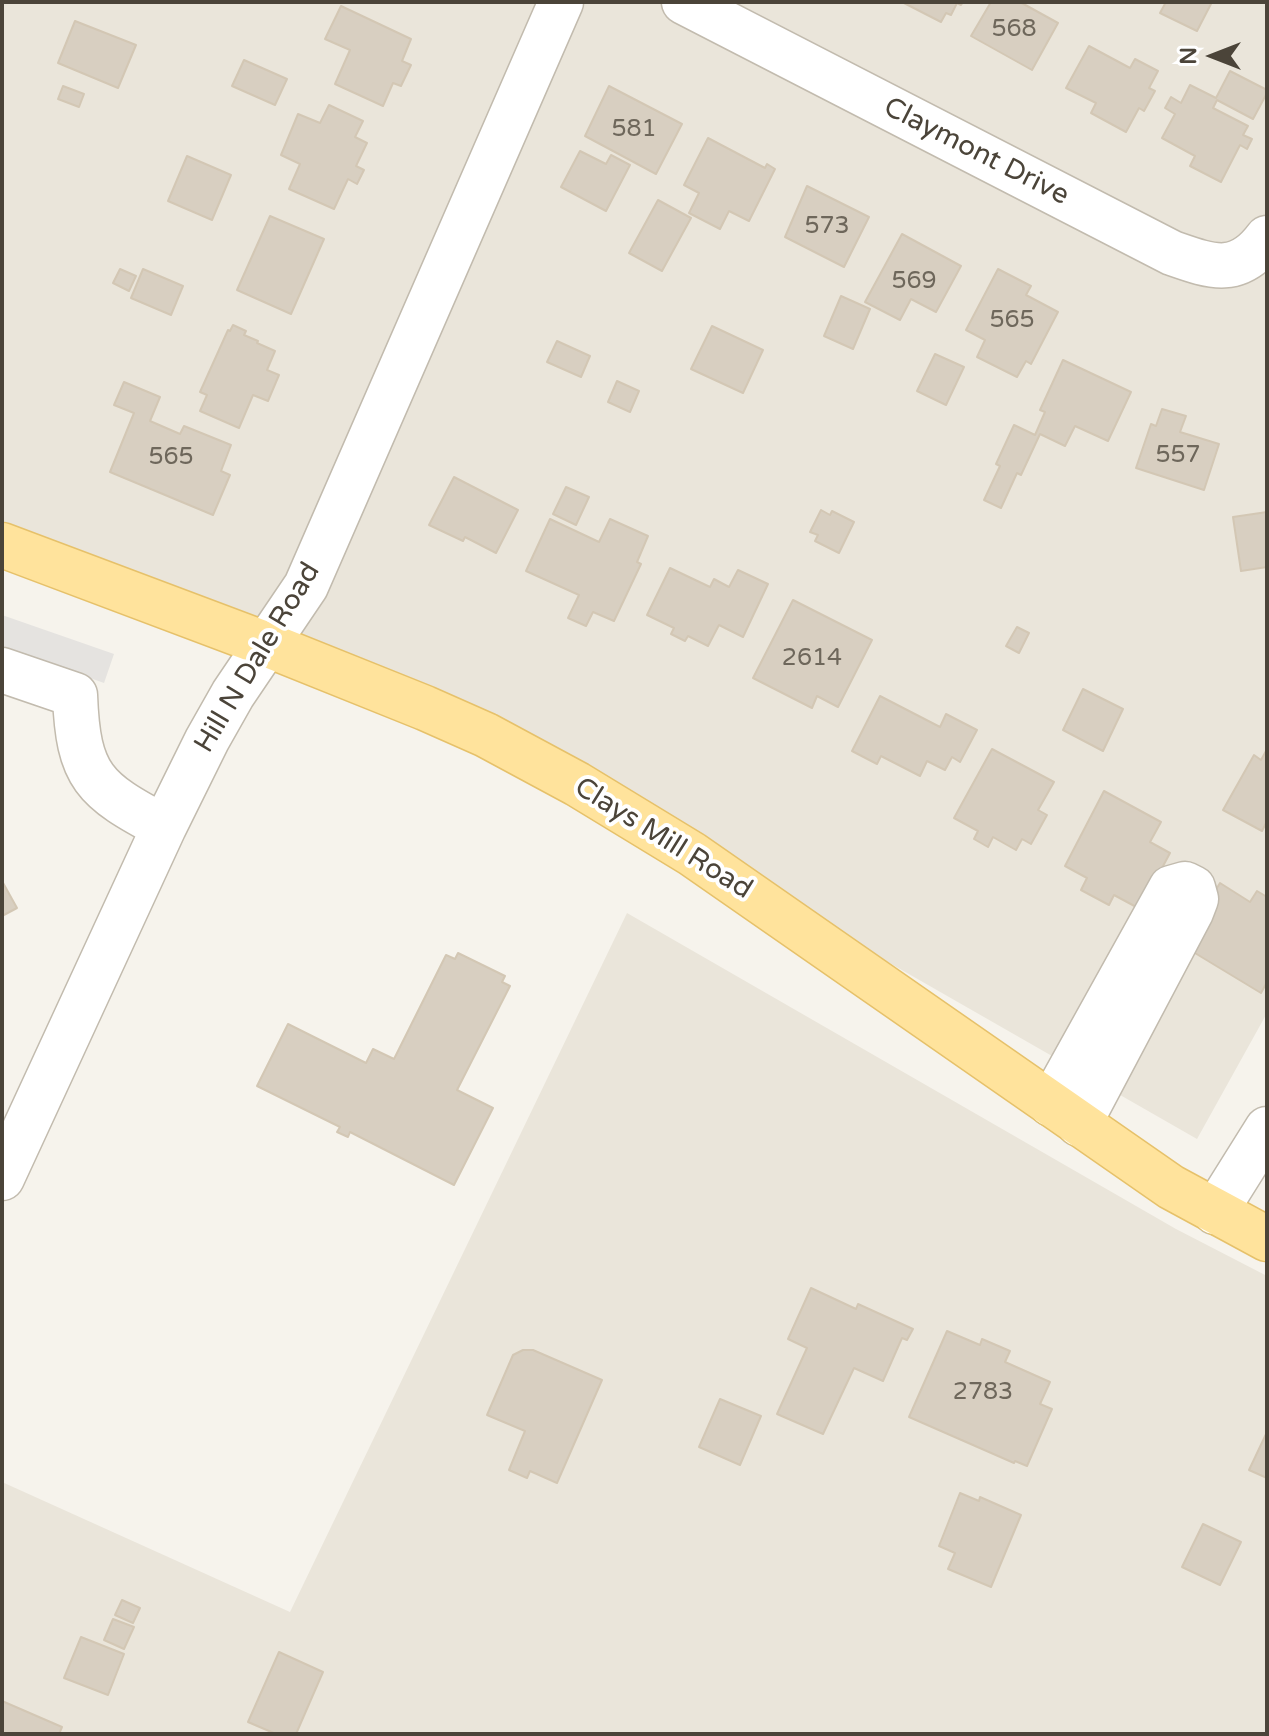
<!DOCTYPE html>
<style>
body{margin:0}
#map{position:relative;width:1269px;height:1736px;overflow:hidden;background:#f6f3ec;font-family:"Varela Round",sans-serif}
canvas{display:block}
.frame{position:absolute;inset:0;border:4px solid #4b4439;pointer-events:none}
.north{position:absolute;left:1173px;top:16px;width:80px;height:80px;-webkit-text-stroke:6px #fff;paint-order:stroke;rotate:270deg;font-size:22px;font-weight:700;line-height:32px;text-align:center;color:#4b4439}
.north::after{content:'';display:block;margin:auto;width:28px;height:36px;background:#4b4439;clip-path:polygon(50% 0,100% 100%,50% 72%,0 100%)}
</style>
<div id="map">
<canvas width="1269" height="1736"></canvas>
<div class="frame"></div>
<div class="north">N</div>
</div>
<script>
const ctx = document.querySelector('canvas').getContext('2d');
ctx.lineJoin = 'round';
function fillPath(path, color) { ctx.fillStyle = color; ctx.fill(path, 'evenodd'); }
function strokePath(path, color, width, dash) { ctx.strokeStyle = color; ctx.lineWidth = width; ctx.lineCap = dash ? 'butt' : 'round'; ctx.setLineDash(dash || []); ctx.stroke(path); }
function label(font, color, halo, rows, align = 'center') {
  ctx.font = font + ' "Varela Round",sans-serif'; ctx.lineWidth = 8; ctx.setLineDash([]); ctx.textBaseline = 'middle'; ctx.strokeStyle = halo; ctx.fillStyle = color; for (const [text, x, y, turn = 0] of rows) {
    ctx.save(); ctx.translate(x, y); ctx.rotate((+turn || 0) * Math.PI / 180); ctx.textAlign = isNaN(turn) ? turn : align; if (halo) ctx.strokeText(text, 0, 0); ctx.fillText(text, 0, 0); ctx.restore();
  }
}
const residential = new Path2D(`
 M2,2H1267V1013L1197,1139L577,784L2,568Z
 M627,913L1176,1229L1267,1276V1734H2V1482L290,1612Z`);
const parking = new Path2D(`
 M2,615L114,654L104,683L2,647Z`);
const building = new Path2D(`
 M902,2H963L961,5L957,3L951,15L946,13L941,22Z
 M991,2H1020L1058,23L1032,70L971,36Z
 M1166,2H1212L1197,31L1160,13Z
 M341,6L411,39L402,61L411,65L401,86L393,83L383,106L335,84L350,50L325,39Z
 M75,21L136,45L118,88L58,63Z
 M1089,46L1130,68L1135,59L1158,71L1149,88L1155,91L1144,111L1139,108L1126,132L1091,113L1096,103L1066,88Z
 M244,60L287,79L275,105L232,86Z
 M1230,71L1267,90V93L1253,119L1217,100L1213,108L1248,126L1243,135L1252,139L1247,149L1240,145L1221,182L1190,166L1195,156L1162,138L1175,114L1165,108L1171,97L1181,103L1190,85L1216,98Z
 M63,86L84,94L79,107L58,99Z
 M609,86L682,124L656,174L585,136Z
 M329,105L363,121L355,137L367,143L356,166L364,170L357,184L348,179L334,209L289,189L300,164L281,155L298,114L320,123Z
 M708,138L765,168L767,164L775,169L749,221L729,211L720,229L689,213L699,193L684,185Z
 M580,151L606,164L611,155L630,165L606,211L561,187Z
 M187,156L231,175L212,220L168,201Z
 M807,186L869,217L844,267L785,237Z
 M658,200L691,218L662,271L629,253Z
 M270,216L324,239L291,314L237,290Z
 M902,234L961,266L936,312L911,299L900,320L865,302Z
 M120,269L136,276L129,291L113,283Z
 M143,269L183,286L171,315L131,298Z
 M998,269L1031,286L1026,295L1058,312L1031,364L1026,361L1017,377L977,357L985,340L966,330Z
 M841,296L870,309L853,349L824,336Z
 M233,325L246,331L244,335L258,341L257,343L275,351L267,370L279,375L268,401L253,395L239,428L200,411L207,395L200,392L228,330L230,331Z
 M712,326L763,350L743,393L691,369Z
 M557,341L590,356L581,377L547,362Z
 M935,354L964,367L946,405L917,391Z
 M1063,360L1131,392L1108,441L1075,426L1065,446L1040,434L1021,475L1017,473L1001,508L984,500L1000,466L996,464L1014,425L1035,435L1045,412L1040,410Z
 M617,381L639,391L630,412L608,402Z
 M124,382L160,397L150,421L180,434L184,426L231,445L221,471L230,475L213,515L110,472L134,413L114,405Z
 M1162,409L1186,416L1180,432L1219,444L1204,490L1136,468L1151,424L1156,426Z
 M454,477L518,510L496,553L465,537L463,541L429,525Z
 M566,487L589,497L576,525L553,514Z
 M821,510L830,515L832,511L854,522L839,553L815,541L818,535L810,532Z
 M1267,512V567L1241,571L1233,517Z
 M550,519L599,542L610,519L648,536L637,562L641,564L614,621L593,612L586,626L568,618L579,595L526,571Z
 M670,568L710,587L714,579L729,587L738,570L768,584L743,637L719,625L708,646L688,636L685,641L671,634L674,628L647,615Z
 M793,600L872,640L838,707L817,696L812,708L753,678Z
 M1017,627L1029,633L1019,653L1006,646Z
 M1083,689L1123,709L1103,751L1063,730Z
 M880,696L940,727L946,714L977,730L960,762L952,757L945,770L927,761L920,776L881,756L877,764L852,751Z
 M992,749L1054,782L1038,810L1047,815L1031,844L1022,839L1016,850L993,837L988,847L974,839L978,831L954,818Z
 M1266,751L1267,821L1262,831L1223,810L1254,755L1261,760Z
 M1104,791L1161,822L1150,842L1170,853L1140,909L1114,895L1109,905L1081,890L1087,878L1065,866Z
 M2,881L17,908L2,916Z
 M1220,883L1250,902L1257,891L1267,897V982L1261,993L1185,947L1197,920Z
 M458,953L505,976L502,982L510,986L457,1090L493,1108L454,1185L350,1132L348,1137L337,1132L340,1127L257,1086L288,1024L366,1063L373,1049L394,1059L446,955L455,959Z
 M811,1288L856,1309L858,1304L913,1329L907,1340L902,1338L883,1381L854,1368L823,1434L777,1414L807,1348L788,1339Z
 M947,1331L980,1345L982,1339L1010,1351L1005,1362L1050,1382L1040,1404L1052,1409L1027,1466L1015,1461L1014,1463L909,1417Z
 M523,1350H533L602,1380L557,1483L530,1471L527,1478L509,1470L525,1431L487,1415L513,1355Z
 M720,1399L761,1416L740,1465L699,1447Z
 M1267,1432V1478L1249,1470Z
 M960,1493L979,1501L980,1497L1021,1515L991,1587L948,1569L955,1553L939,1546Z
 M1203,1524L1241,1542L1220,1585L1182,1567Z
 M122,1600L140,1608L133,1623L115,1615Z
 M113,1619L134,1627L124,1649L104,1640Z
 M81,1637L124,1654L108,1695L64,1678Z
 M279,1652L323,1672L296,1734H276L248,1722Z
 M2,1701L62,1727L59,1734H2Z`);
const minor = new Path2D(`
 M684,2L1172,253C1212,267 1238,277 1267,238
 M2,670L75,695C78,777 94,790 164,827
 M1051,1104L1171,888L1185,884L1193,888L1196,899L1191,912L1079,1124
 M2,1178L164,827L207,740L233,694L306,586L561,2
 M1215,1212L1267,1129`);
const major = new Path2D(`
 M2,545L268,645L425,708L486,735L577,784L692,854L1171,1187L1267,1239`);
const numberNames = [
 ["568",1014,30],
 ["581",634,130],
 ["573",827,227],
 ["569",914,282],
 ["565",1012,321],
 ["557",1178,456],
 ["565",171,458],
 ["2614",812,659],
 ["2783",983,1393]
];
const streetNames = [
 ["Claymont Drive",976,152,27],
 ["Hill N Dale Road",258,658,-59],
 ["Clays Mill Road",663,839,32]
];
fillPath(residential, '#eae5da');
fillPath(parking, '#e5e3e0');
fillPath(building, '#d8cfc1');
strokePath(building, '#d3c7b4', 2);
strokePath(minor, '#c2bbae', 47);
strokePath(major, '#e6c16a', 47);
strokePath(minor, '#fff', 44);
strokePath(major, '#ffe39c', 44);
label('24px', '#6e675b', null, numberNames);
label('28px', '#4b4439', '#fff', streetNames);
</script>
